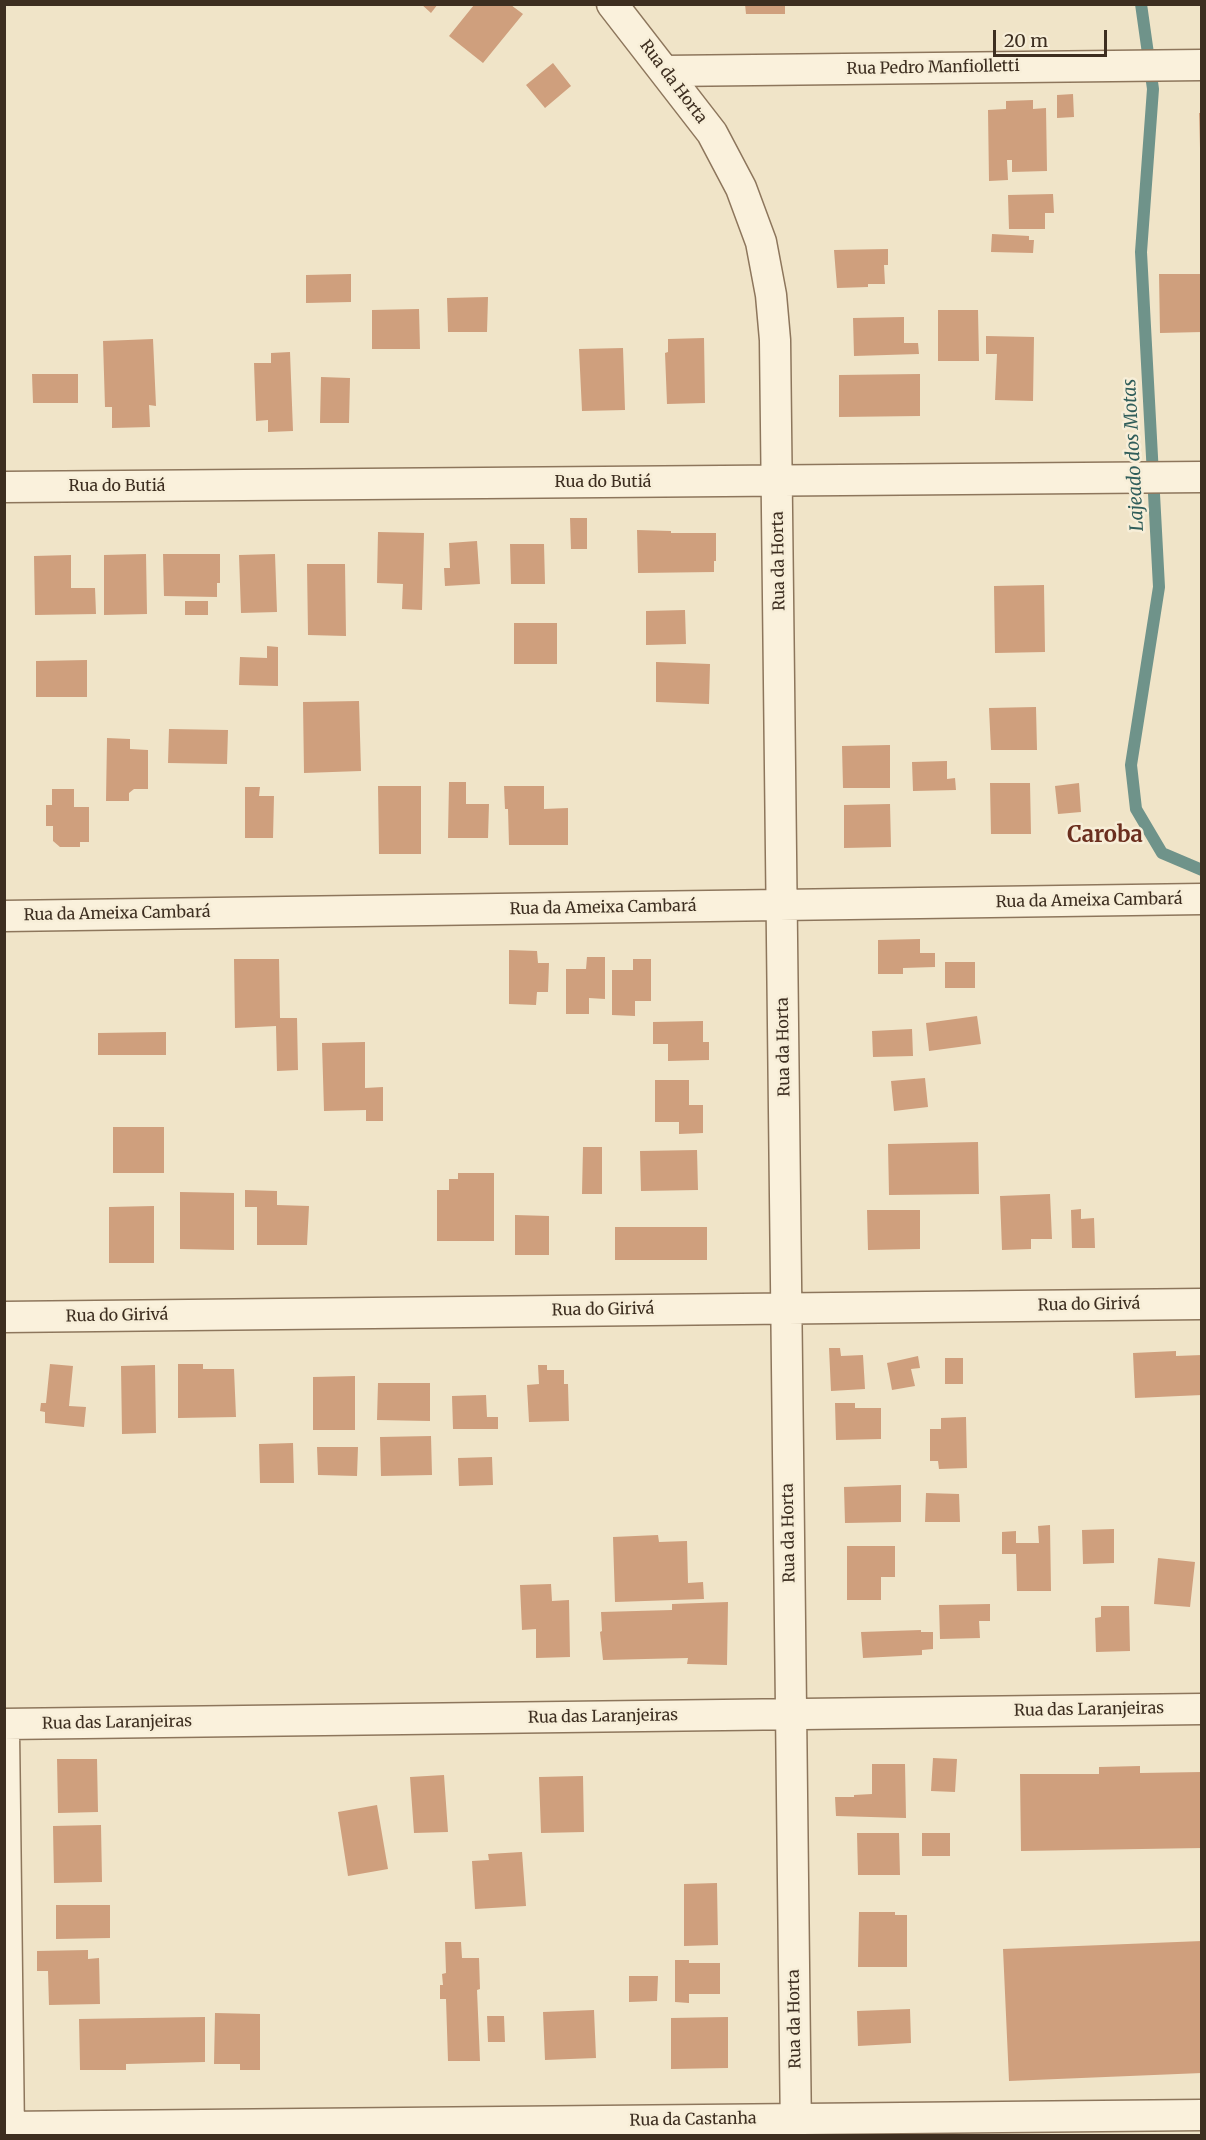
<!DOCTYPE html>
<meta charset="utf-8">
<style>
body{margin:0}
#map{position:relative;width:1206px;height:2140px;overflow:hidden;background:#f0e4c8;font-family:Merriweather,serif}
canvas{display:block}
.frame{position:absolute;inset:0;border:6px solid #3d2e20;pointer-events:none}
.scale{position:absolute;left:993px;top:30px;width:114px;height:27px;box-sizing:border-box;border:3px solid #3d2e20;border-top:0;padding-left:8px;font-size:18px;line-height:21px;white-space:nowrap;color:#3d2e20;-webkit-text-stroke:4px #f7eed8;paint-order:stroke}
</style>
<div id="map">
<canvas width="1206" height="2140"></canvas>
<div class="frame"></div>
<div class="scale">20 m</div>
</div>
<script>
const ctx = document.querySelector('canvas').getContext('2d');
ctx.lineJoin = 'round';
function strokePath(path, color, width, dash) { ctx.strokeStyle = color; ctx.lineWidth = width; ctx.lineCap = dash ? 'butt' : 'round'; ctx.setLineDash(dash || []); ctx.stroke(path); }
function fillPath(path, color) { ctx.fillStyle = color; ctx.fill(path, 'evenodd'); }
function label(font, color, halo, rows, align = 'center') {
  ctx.font = font + ' Merriweather,serif'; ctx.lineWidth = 5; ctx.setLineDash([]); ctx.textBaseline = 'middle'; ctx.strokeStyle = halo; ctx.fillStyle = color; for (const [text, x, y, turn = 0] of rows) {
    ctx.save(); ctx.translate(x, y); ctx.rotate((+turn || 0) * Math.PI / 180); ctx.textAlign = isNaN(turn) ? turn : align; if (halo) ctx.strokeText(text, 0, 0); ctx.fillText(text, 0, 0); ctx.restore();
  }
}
const stream = new Path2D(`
 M1141,4L1153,89L1141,252L1159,587L1131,765L1136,809L1162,853L1202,870`);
const building = new Path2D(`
 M421,4H438L431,13Z
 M745,4H785V14H746Z
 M474,5H511L523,14L483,63L449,36Z
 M553,63L571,86L545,108L526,85Z
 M1073,94L1074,117L1057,118V95Z
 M1033,100V109L1046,108L1047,171L1012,172V160H1007L1008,180L989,181L988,110L1006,109V101Z
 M1199,113H1202V148H1200Z
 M1053,194L1054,213H1045V229H1009L1008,195Z
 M992,234L1029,236V240H1034L1033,253L991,252Z
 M888,249V265H884L885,284H868V287L837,288L834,250Z
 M351,274V302L306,303V275Z
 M1159,274H1201L1202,332L1160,333Z
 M488,297L487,332H448L447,298Z
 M419,309L420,349H372V310Z
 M938,310H978L979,361H938Z
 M904,317V343H918L919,354L854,356L853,318Z
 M986,336L1034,337L1033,401L995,400L997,354H986Z
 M704,338L705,403L667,404L665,353L668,352V339Z
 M153,339L156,406L149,405L150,427L112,428V407H105L103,341Z
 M623,348L625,410L582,411L579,349Z
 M290,352L293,431L268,432V420L256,421L254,363H271V353Z
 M32,374H78V403H33Z
 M920,374V416L839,417V375Z
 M321,377L350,378L349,423H320Z
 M570,518H587V549H571Z
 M637,530L671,531V533H716V561H714V572L638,573Z
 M378,532L424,533L422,610L402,609L403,584L377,583Z
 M477,541L480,584L445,586L444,568H450L449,543Z
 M510,544H544L545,584H511Z
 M146,554L147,614L104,615V555Z
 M163,554H220V583H217V597L164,596Z
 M275,554L277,612L241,613L239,555Z
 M71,555V588H95L96,614L35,615L34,556Z
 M307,564H345L346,636L308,635Z
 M1044,585L1045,652L995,653L994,586Z
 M185,601H208V615H185Z
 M685,610L686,644L646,645V611Z
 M514,623H557V664H514Z
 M267,646L278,647V686L239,685L240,657L267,658Z
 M87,660V697H36V661Z
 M656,662L710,664L709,704L656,702Z
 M359,701L361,771L304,773L303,702Z
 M1036,707L1037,750H991L989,708Z
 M169,729L228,730L227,764L168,763Z
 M107,738L130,739V749L148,750V789H134L129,793V801H106Z
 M890,745V788H843L842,746Z
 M947,761V779L955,778L956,790L913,791L912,762Z
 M449,782H466V804H489L488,838H448Z
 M990,783H1030L1031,834H991Z
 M1079,783L1081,812L1058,814L1055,786Z
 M378,786H421V854H379Z
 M504,786H544V809L568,808V845H509L508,809H505Z
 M245,787H260L259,796H274L273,838H245Z
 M52,789H74V807H89V842H80V847H60L53,841V826H46V805H52Z
 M890,804L891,847L844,848V805Z
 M920,939V953H935V967L903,968V974H878V940Z
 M509,950L537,951L538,963H549L548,992H537L536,1005L509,1004Z
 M587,957H605V999L589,998V1014H566V969H586Z
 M234,959H279L280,1018H297L298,1070L277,1071L276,1026L235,1028Z
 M633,959H651V1001H635V1016L612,1015V970H633Z
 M945,962H975V988H945Z
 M977,1016L981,1044L929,1051L926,1023Z
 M703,1021V1042H709V1060L668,1061V1044H653V1022Z
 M912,1029L913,1056L873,1057L872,1031Z
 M166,1032V1055H98V1033Z
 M365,1042V1088L383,1087V1121H366V1110L324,1111L322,1043Z
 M925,1078L928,1107L894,1111L891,1081Z
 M655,1080H689V1105H703V1133L679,1134V1122H655Z
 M113,1127H164V1173H113Z
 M978,1142L979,1194L889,1195L888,1144Z
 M583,1147H602V1194H582Z
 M697,1150L698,1190L641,1191L640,1151Z
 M458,1173H494V1241H437V1190H449V1179H458Z
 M245,1190L277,1191V1205L309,1206L307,1245H257V1207H245Z
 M180,1192L234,1193V1250L180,1249Z
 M1050,1194L1052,1239H1031V1249L1002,1250L1000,1196Z
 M154,1206V1263H109V1207Z
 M1081,1209V1219L1094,1218L1095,1248H1072L1071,1210Z
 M867,1210H920V1249L868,1250Z
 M515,1215L549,1216V1255H515Z
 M615,1227H707V1260H615Z
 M829,1348H840L841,1356L863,1355L865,1389L831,1391Z
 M1176,1351V1356L1202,1355V1395L1135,1398L1133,1353Z
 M918,1356L920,1368L911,1369L915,1386L892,1390L887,1363Z
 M945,1358H963V1384H945Z
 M50,1364L73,1366L69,1406L86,1407L84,1427L45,1423V1412L40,1411L41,1403H46Z
 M178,1364H203V1369H234L236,1417L178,1418Z
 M155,1365L156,1433L122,1434L121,1366Z
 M538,1365H547V1370H564V1384H568L569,1421L529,1422L527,1385L539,1384Z
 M355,1376V1430H313V1377Z
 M378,1383H430V1421L377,1420Z
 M486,1395L487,1417H498V1429H453L452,1396Z
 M835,1403H855V1408H881V1439L836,1440Z
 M966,1417L967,1468L939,1469L938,1461H930V1429H941V1418Z
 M431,1436L432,1475L381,1476L380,1437Z
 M293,1443L294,1483H260L259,1444Z
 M317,1447H358L357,1476L318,1475Z
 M492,1457L493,1485L459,1486L458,1458Z
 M901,1485V1522L845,1523L844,1487Z
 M926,1493L959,1494L960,1522H925Z
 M1050,1525L1051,1591H1017L1016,1554H1002V1532L1016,1531V1543H1039L1038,1526Z
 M1114,1529V1563L1083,1564L1082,1530Z
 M658,1535L659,1542L687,1541L688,1583L703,1582L704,1599L615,1602L613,1537Z
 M847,1546H895V1577H881V1600H847Z
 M1158,1558L1195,1562L1190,1607L1154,1604Z
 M551,1584L552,1601L569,1600L570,1657L536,1658V1629L522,1630L520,1585Z
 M728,1602L727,1665L687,1664L688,1658L603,1660L600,1632L602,1631L601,1612L672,1610V1604Z
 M990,1604V1621H979L980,1638L940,1639L939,1605Z
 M1101,1606H1129L1130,1651L1096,1652L1095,1618L1101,1617Z
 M921,1630V1632H933V1649L922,1650V1655L863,1658L861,1632Z
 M933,1758L957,1759L955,1792L931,1791Z
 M57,1759H97L98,1812L58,1813Z
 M872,1764H905L906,1818L836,1816L835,1797H854V1795L872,1794Z
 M1140,1766V1773L1202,1772V1848L1021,1851L1020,1774H1099V1767Z
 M444,1775L448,1832L414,1833L410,1777Z
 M583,1776L584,1832L541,1833L539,1777Z
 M377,1805L388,1869L348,1876L338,1812Z
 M101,1825L102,1882L54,1883L53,1826Z
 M857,1833H899L900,1875H858Z
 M922,1833H950V1856H922Z
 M522,1852L526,1906L475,1909L472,1861L489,1860L488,1854Z
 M717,1883L718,1945L684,1946V1884Z
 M56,1905H110V1938L56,1939Z
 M859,1912H895V1915H907V1967H858Z
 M1202,1941V2073L1009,2081L1003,1949Z
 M445,1942H461L462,1958H479L480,1989L477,1990L480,2061H448L446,1999H440V1985H443L442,1974L446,1973Z
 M88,1950V1959L99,1958L100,2004L49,2005L48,1971H37V1951Z
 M675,1960H689V1963H720V1994H689V2003L675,2002Z
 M629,1976H658L657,2001L629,2002Z
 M910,2009L911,2043L858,2046L857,2011Z
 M594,2010L596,2058L545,2060L543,2012Z
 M215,2013L260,2014V2070H240V2064H214Z
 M487,2016H504L505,2042H488Z
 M205,2017V2062L126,2064V2070H80L79,2019Z
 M728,2017V2068L671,2069V2018Z`);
const minor = new Path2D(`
 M612,4L712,133L741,188L761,242L771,295L775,340L796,2136
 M665,71L1202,65
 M4,487L1202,477
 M4,916L1202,899
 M4,1317L1202,1304
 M4,1724L1202,1709
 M4,1731L9,2136
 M4,2127L1202,2115`);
const streetNames = [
 ["Rua Pedro Manfiolletti",933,68,-1],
 ["Rua da Horta",673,82,53],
 ["Rua do Butiá",603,482],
 ["Rua do Butiá",117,486],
 ["Rua da Horta",779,561,-91],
 ["Rua da Ameixa Cambará",1089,901,-1],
 ["Rua da Ameixa Cambará",603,908,-1],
 ["Rua da Ameixa Cambará",117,914,-1],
 ["Rua da Horta",784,1047,-91],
 ["Rua do Girivá",1089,1305,-1],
 ["Rua do Girivá",603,1310,-1],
 ["Rua do Girivá",117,1316,-1],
 ["Rua da Horta",789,1533,-91],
 ["Rua das Laranjeiras",1089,1710,-1],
 ["Rua das Laranjeiras",603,1717,-1],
 ["Rua das Laranjeiras",117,1723,-1],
 ["Rua da Horta",795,2019,-91],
 ["Rua da Castanha",693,2120,-1]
];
const waterNames = [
 ["Lajeado dos Motas",1134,455,-93]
];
const districtNames = [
 ["Caroba",1105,836]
];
strokePath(stream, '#6f938a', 12);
fillPath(building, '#cf9f7d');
strokePath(minor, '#8d765c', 33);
strokePath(minor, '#faf1dc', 30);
label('16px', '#3d2e20', '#f7eed8', streetNames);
label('italic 18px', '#2f5d5a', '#f7eed8', waterNames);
label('bold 22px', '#6b2e1e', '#f7eed8', districtNames);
</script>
